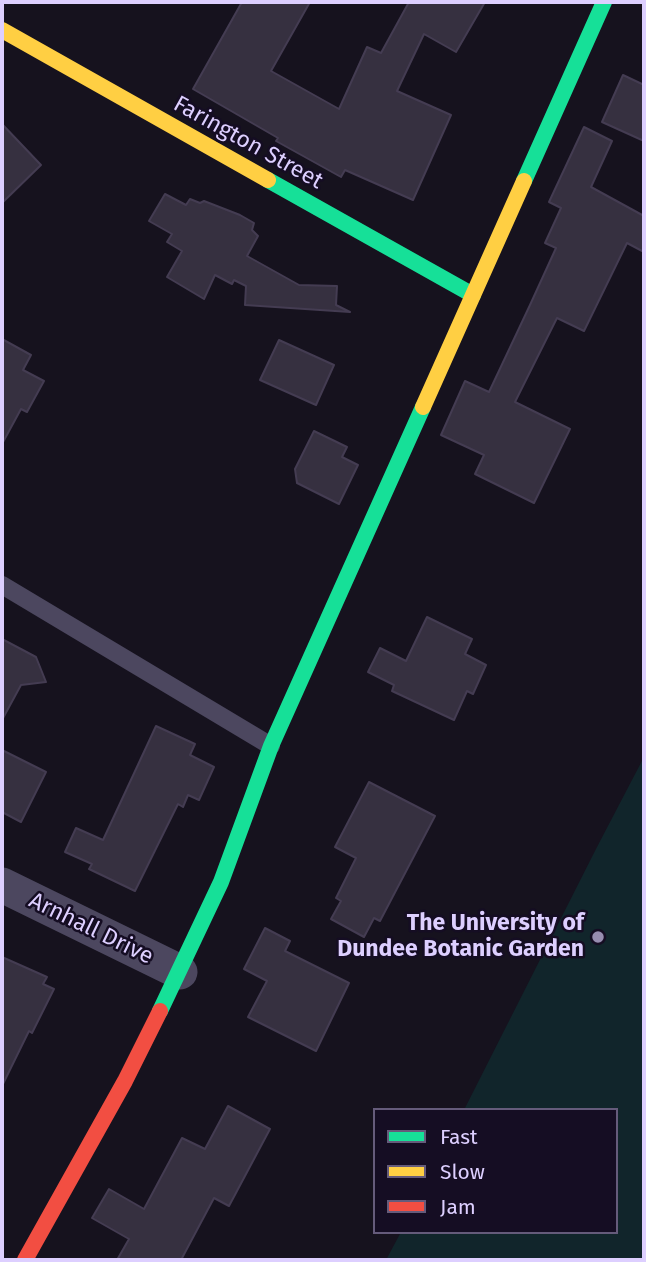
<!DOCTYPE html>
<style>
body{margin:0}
#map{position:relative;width:646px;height:1262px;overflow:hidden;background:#16121e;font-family:"Fira Sans",sans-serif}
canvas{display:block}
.frame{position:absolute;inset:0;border:4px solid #ddcfff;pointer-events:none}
.legend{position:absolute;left:373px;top:1108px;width:245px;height:126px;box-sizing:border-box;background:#150d23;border:2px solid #655b7b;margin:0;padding:9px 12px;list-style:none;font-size:21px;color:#ddcfff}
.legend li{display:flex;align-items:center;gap:14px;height:35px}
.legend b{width:35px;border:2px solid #655b7b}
</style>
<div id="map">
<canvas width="646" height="1262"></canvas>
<div class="frame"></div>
<ul class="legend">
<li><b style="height:9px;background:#16e098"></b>Fast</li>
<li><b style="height:9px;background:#ffcf43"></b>Slow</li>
<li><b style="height:9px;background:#f24e42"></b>Jam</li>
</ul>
</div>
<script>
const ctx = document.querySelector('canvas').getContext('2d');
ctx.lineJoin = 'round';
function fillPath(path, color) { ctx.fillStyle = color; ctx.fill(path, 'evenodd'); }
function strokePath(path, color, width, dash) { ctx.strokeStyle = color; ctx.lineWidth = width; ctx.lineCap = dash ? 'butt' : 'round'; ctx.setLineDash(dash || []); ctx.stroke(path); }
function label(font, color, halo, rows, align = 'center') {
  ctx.font = font + ' "Fira Sans",sans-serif'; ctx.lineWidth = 5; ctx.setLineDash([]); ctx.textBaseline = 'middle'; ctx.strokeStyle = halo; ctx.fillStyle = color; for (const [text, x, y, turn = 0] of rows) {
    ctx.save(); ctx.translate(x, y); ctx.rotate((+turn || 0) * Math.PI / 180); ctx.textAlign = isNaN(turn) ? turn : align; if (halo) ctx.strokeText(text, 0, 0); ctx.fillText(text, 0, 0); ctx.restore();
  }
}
const green = new Path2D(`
 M644,757V1260H386L401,1232H616V1110H464L597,847Z`);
const building = new Path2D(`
 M242,2H310L271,71L339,109L367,47L381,53L409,2H485L456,52L424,34L397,91L451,115L413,200L345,170L341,177L276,141L278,138L193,89Z
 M623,75L644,85V141L602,122Z
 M2,124L41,165L2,203Z
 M584,127L612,141L591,187L644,216V252L627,243L584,331L557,318L515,402L570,429L534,503L475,474L484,455L441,435L465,381L489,392L530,305L556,248L545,243L561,208L549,202Z
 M165,194L186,205L190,199L200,203L204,201L240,215L254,223L252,230L258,236L247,256L299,285L337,286L336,305L350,312L245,305L246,286L234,280L232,284L215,275L204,299L167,277L182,251L167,242L172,234L149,221Z
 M2,339L31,355L23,370L44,381L27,412L21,409L2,444Z
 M279,340L334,365L316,405L260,380Z
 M314,431L347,447L342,457L358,465L339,504L297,483L295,469Z
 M427,617L472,639L465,654L486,665L473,694L467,691L454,720L392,691L394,685L368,672L380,648L406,661Z
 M2,639L36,657L46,682L21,685L2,720Z
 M156,726L195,744L190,755L214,767L199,800L188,795L183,807L178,804L135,891L89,869L92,864L65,852L76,828L103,840Z
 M2,750L46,772L21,822L2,812Z
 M369,782L435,816L380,921L374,918L364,937L331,919L341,901L336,898L356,858L335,847Z
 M265,928L290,941L285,951L349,983L316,1051L248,1017L267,981L244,969Z
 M2,957L47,977L43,984L54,989L32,1033L29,1031L2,1086Z
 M228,1106L270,1129L229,1206L214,1198L181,1260H117L129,1239L92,1218L109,1189L144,1209L182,1138L205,1149Z`);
const lane = new Path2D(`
 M2,585L271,746`);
const street = new Path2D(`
 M2,885L180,972`);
const fast = new Path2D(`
 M268,180L473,295
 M524,181L604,2
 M160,1011L221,882L271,746L423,407`);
const slow = new Path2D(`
 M2,30L268,180
 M423,407L524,181`);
const jam = new Path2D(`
 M25,1260L125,1081L160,1011`);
const markers = [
 [598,937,7,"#978db0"]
];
const streetNames = [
 ["Farington Street",248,143,29],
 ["Arnhall Drive",91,929,26]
];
const poiNames = [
 ["The University of",584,924],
 ["Dundee Botanic Garden",584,950]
];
fillPath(green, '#11252b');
fillPath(building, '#363040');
strokePath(building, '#443c52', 2);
strokePath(lane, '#4c475f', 18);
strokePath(street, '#4c475f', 35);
strokePath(fast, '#16e098', 16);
strokePath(slow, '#ffcf43', 16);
strokePath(jam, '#f24e42', 16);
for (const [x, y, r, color] of markers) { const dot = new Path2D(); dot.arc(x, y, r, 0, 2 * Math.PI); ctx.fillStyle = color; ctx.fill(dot); strokePath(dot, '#150d23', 2.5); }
label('23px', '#ddcfff', '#150d23', streetNames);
label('bold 23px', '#ddcfff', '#150d23', poiNames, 'right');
</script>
